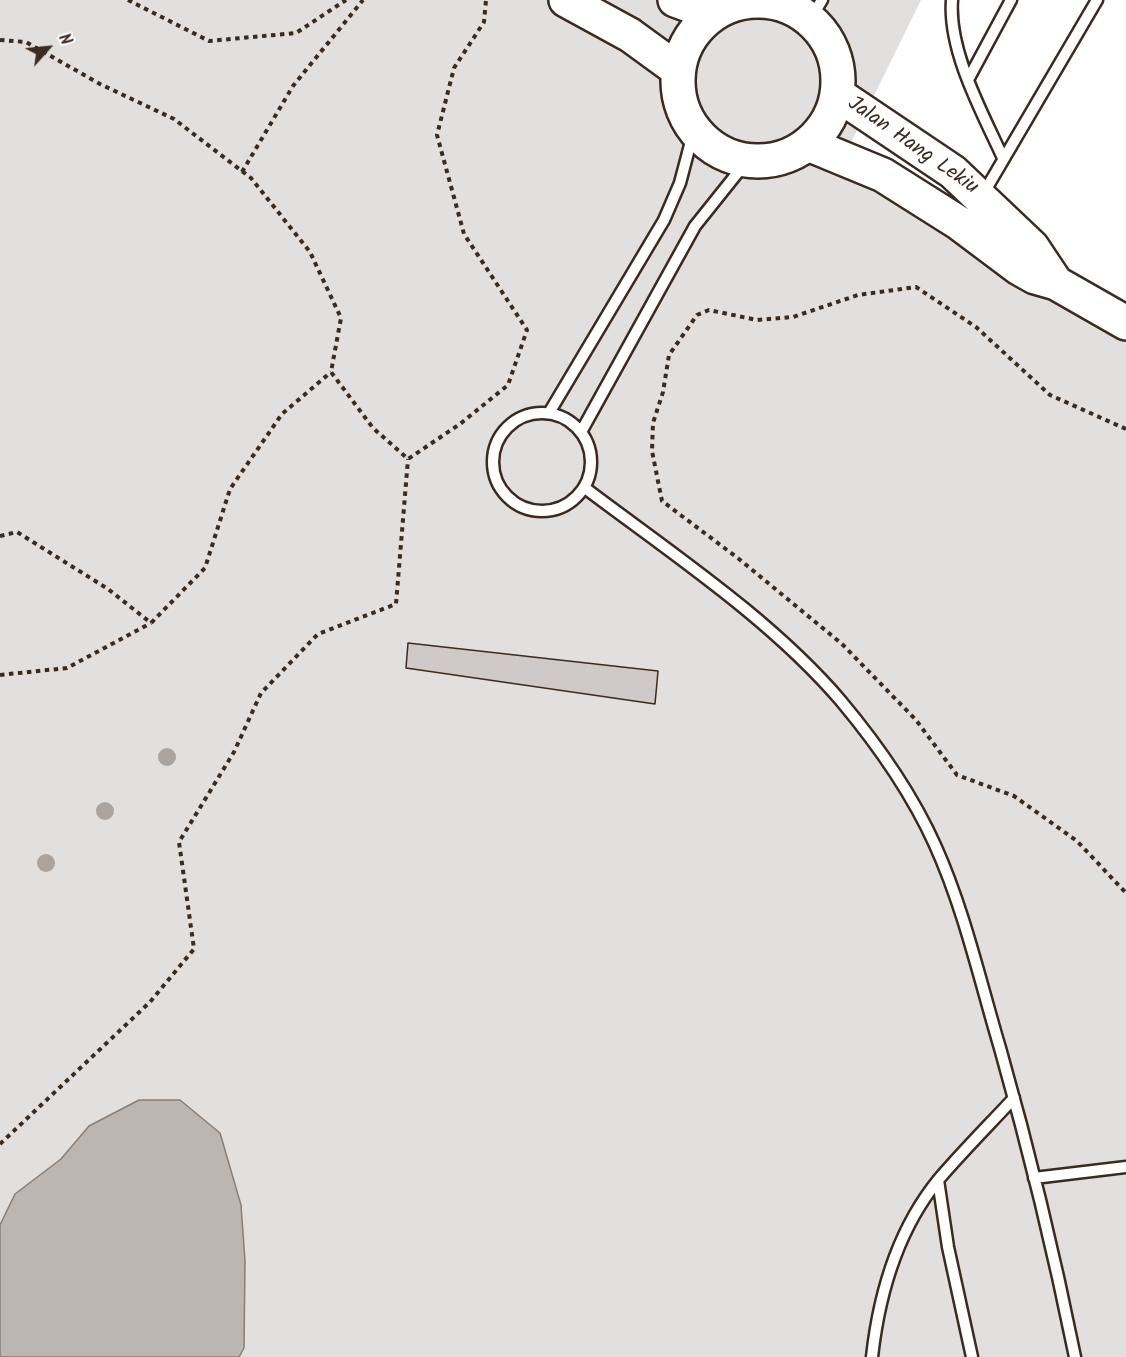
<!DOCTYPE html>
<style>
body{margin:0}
#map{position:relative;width:1126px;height:1357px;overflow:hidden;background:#fff;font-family:Kalam,sans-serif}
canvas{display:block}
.north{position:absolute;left:18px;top:18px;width:60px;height:60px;-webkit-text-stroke:4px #fff;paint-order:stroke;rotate:63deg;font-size:16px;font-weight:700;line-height:24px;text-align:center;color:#3b2a1e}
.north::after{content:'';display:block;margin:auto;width:21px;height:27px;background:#3b2a1e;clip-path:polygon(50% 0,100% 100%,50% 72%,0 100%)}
</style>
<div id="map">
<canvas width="1126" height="1357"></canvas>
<div class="north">N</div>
</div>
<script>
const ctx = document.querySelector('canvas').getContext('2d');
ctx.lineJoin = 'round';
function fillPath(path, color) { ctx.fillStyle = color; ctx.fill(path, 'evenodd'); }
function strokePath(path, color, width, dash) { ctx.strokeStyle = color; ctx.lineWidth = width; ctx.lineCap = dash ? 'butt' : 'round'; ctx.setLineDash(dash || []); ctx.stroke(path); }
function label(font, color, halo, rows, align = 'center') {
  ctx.font = font + ' Kalam,sans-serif'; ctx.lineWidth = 4.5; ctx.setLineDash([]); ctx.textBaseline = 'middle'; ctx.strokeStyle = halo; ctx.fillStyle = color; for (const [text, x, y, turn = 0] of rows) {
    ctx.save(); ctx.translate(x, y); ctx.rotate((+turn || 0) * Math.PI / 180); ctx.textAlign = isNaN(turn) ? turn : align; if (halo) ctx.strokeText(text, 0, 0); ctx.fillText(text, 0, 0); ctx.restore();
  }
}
const green = new Path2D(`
 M0,0H921L835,175L1126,302V1357H0Z`);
const water = new Path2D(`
 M139,1100H180L220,1133L241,1205L245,1261L244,1348L239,1357H0V1225L15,1194L61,1159L89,1126Z`);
const building = new Path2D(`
 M408,643L658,671L655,704L406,668Z`);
const path = new Path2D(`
 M128,0L209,41L296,33L346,0
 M0,40L26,42L100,84L174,119L251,178L310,252L341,318L331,372L373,428L408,459L460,424L508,385L527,330L464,234L437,135L454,68L484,22L486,0
 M242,172L293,86L363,0
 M1126,429L1050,395L976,327L916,287L858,295L793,317L757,320L709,310L697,315L669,355L663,392L653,423L652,451L662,501L739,559L842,644L916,720L957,775L1014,796L1077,841L1126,893
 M0,536L17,532L108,589L151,623L205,568L230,489L282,414L331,372
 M0,675L67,668L151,623
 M0,1144L150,1002L194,949L179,842L234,752L261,693L318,634L396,604L408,459`);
const service = new Path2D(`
 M952,0C948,51 982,112 1003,158
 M779,4L781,0
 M810,20L822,0
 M969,78L1011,0
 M982,196L1097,0
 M493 462a49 49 0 1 1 98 0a49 49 0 1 1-98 0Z
 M549,413L664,220L680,183L694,130
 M581,432L695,226L747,161
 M585,488C671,553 771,619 841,701C877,744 912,794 935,845C964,909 980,981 1000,1048C1029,1150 1054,1253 1075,1357
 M1034,1178L1126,1167
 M938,1180L948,1247L972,1357
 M872,1357C879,1294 898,1229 939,1179C963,1151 989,1125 1014,1098`);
const trunk = new Path2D(`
 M566,0L630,35L678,70
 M675,0L713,14
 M678 81a80 80 0 1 1 160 0a80 80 0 1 1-160 0Z
 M837,94L953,172L1032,247L1056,283
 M808,144L883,175L959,223L1019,268L1035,277L1056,283L1126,323`);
const trees = [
 [167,757],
 [105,811],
 [46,863]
];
const streetNames = [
 ["Jalan Hang Lekiu",912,147,35]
];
fillPath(green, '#e2e0de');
fillPath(water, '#bcb6b3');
strokePath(water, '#887e77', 1.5);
fillPath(building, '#cfcac7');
strokePath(building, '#3b2a1e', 1.5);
strokePath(service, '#3b2a1e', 15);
strokePath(trunk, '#3b2a1e', 38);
strokePath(path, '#3b2a1e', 4, [4.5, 4.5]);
strokePath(service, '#fff', 10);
strokePath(trunk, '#fff', 33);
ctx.fillStyle = '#aaa39e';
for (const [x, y] of trees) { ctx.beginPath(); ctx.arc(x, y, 9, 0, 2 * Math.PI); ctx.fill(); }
label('21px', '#3b2a1e', '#fff', streetNames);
</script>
